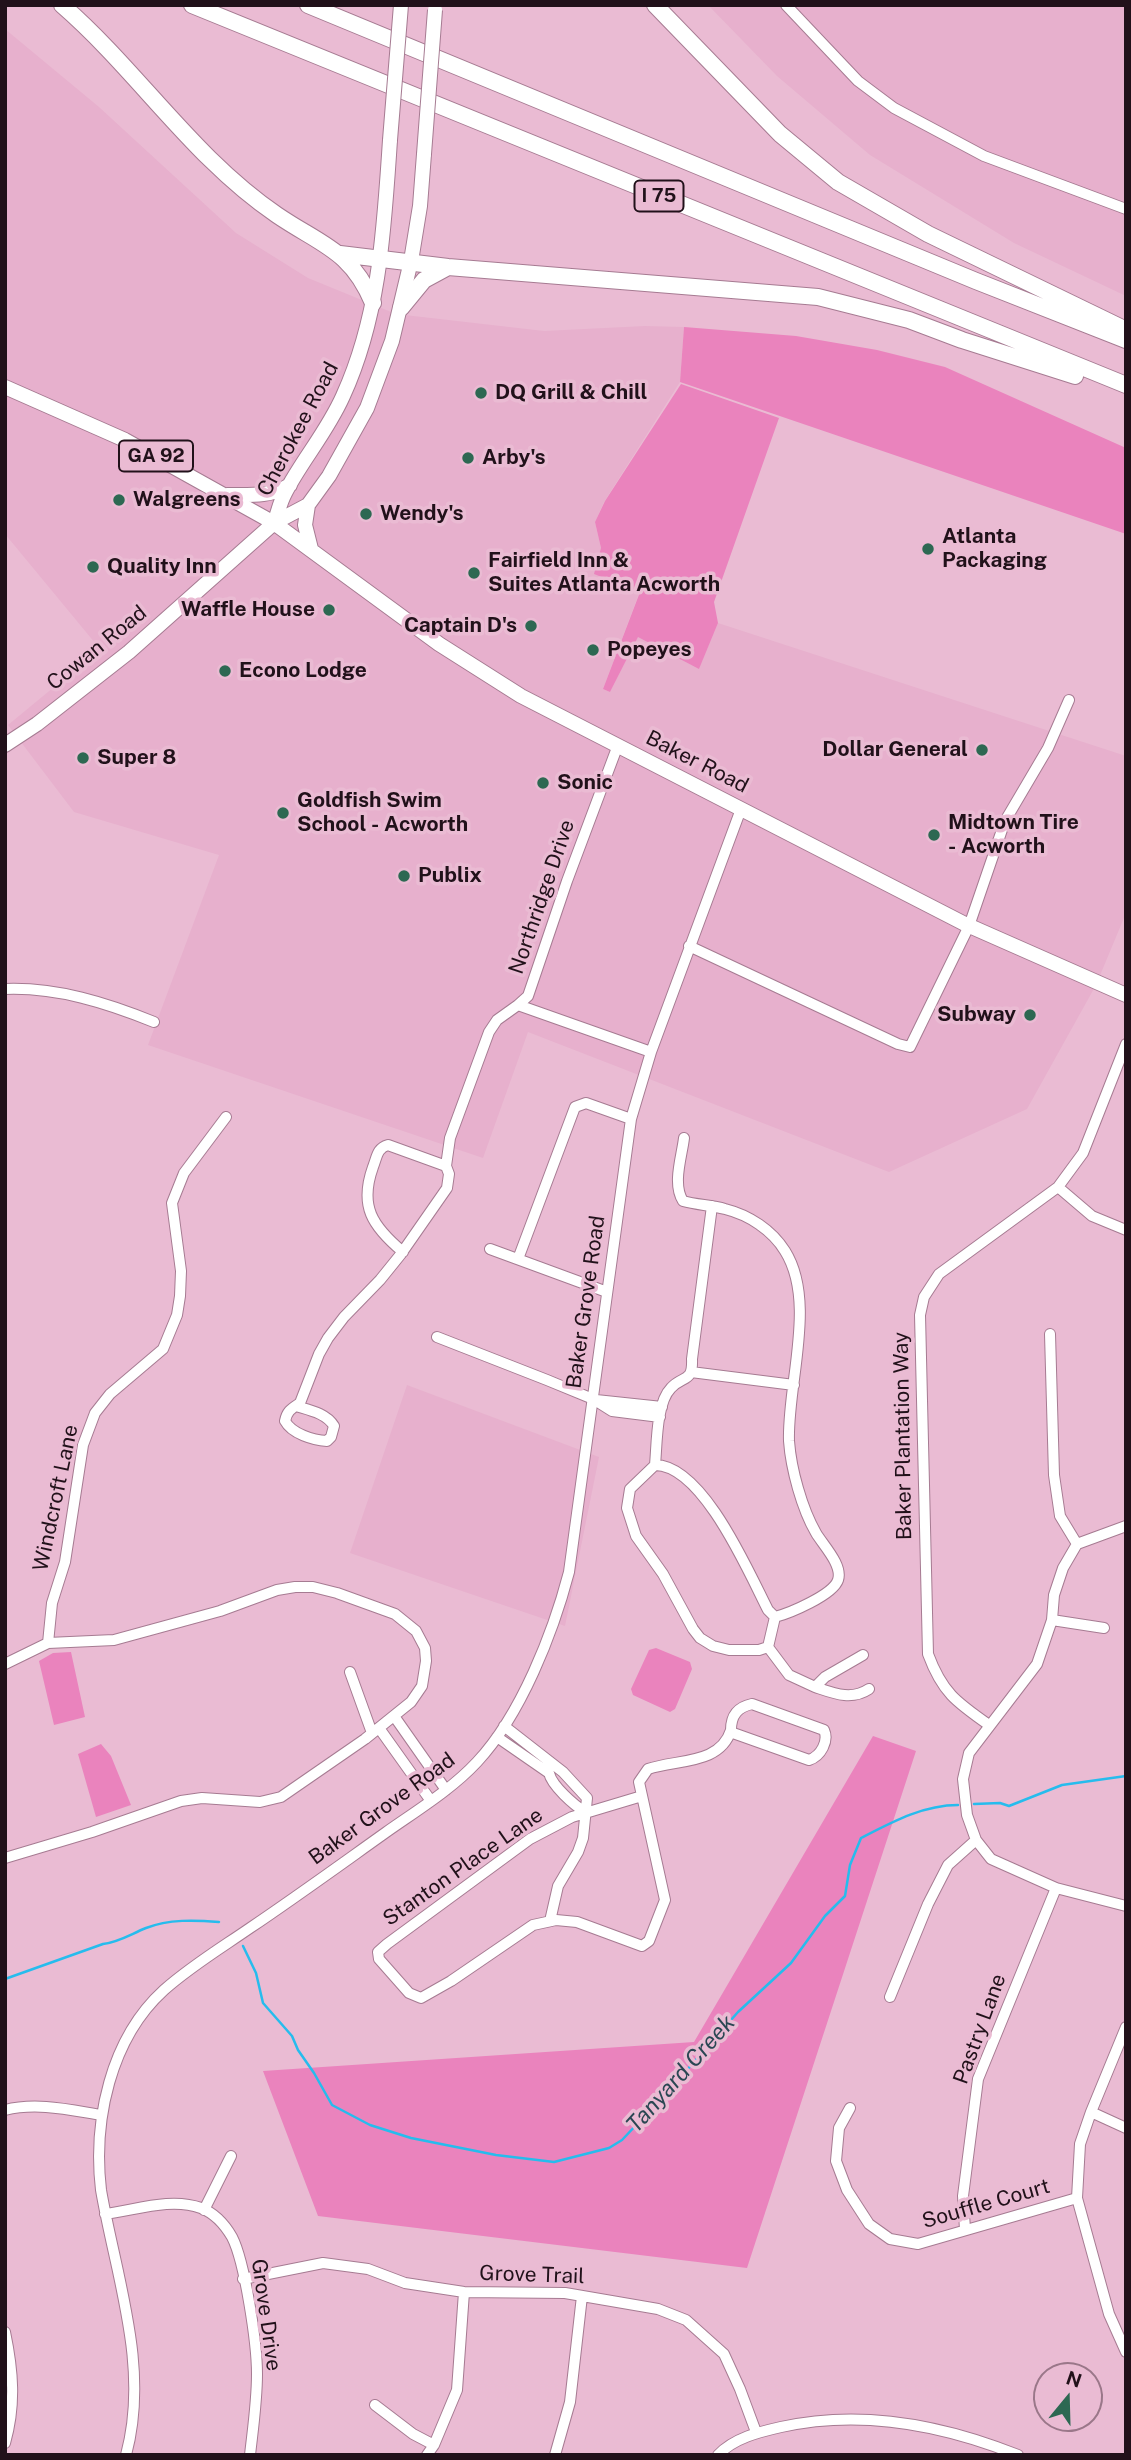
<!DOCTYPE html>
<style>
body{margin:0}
#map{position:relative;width:1131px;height:2460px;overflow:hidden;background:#eabbd3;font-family:"Public Sans",sans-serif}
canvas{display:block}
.frame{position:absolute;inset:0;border:7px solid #21111a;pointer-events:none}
.north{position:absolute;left:1033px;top:2362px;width:70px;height:70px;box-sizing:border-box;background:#eabbd3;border:2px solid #9a7789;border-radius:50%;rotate:19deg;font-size:19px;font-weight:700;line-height:28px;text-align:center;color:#21111a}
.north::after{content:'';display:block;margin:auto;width:24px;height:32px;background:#2d6852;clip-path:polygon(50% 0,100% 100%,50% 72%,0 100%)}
</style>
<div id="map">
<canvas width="1131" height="2460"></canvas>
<div class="frame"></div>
<div class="north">N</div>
</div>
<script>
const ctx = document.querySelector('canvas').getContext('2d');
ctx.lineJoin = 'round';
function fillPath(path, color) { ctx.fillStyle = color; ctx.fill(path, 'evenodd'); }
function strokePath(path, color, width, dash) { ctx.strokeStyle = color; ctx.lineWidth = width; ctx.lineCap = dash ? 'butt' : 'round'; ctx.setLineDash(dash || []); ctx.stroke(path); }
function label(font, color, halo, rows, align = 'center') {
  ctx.font = font + ' "Public Sans",sans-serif'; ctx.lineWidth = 7; ctx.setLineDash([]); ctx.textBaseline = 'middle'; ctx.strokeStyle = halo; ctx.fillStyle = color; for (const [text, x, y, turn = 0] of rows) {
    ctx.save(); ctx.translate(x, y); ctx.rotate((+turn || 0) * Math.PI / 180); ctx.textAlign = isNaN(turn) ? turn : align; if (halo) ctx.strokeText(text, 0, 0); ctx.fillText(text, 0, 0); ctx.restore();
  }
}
const built = new Path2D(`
 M708,5H1126V296L1014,243L870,155L777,76Z
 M5,29L99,107L236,233L308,278L396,314L544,331L645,326L684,327L680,382L604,502L595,522L601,548L640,591L603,689L610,692L638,636L699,668L718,623L1126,756V913L1096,985L1027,1109L889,1172L528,1032L483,1158L148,1045L219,855L74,812L8,725L100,649L5,534Z
 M407,1385L599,1457L565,1626L350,1553Z`);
const green = new Path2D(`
 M684,327L796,336L877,350L945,367L1126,448V534L680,382Z
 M681,384L779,418L714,602L718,623L699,669L638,637L610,692L603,689L640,592L594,574L601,548L595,522L605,501Z
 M656,1648L690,1662L692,1669L675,1709L670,1712L633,1695L631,1689L649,1650Z
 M71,1652L85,1717L54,1725L39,1661L53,1653Z
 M873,1736L916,1751L747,2268L318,2216L263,2071L694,2042Z
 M101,1744L111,1756L131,1805L96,1817L78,1754Z`);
const stream = new Path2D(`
 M974,1804L1000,1803L1009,1806L1062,1785L1126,1776
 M243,1946L256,1973L263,2003L292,2036L298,2050L314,2073L332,2105L370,2125L411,2138L496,2155L554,2162L609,2148L622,2140L671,2088L738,2012L791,1963L825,1916L845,1896L850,1865L861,1838C892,1822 923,1805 958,1805
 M5,1979L103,1944C119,1942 131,1934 146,1928C169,1919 195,1920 219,1922`);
const minor = new Path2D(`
 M786,5L858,81L894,108L984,156L1126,209
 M618,745L567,881L528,996L518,1005L651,1052
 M689,946L898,1044L910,1047L969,926L1005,821L1048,748L1069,700
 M5,989C57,987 107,1003 154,1022
 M684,1138C682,1156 672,1184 683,1201C697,1205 711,1205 725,1209C749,1215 772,1230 785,1251C817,1302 787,1384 789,1441C791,1469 802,1509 816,1533C823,1545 843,1565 838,1580C833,1595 790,1613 775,1617L768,1610C749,1573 703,1465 655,1465L630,1489L627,1508L636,1536L663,1574L693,1629L700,1638L713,1646L729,1650H759L768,1647L775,1617
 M1058,1187L1092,1216L1126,1230
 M490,1249L607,1292
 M403,1252C372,1226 359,1206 373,1167C377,1157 377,1148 388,1145L446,1166
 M518,1259L575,1107L586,1103L631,1119
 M1050,1334L1054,1475L1060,1516L1077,1544
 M437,1337L547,1380L593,1399L612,1411L660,1417
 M691,1372L794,1385
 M596,1400L662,1407
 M296,1406C309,1410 326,1413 334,1426L331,1437L327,1441C313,1440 292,1434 285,1421C287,1411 291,1409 300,1403L319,1354L328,1338L344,1317L380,1280L401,1254L447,1188L449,1174L446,1166L450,1138L489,1032L497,1020L518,1005
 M655,1465C657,1445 656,1403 671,1388C683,1375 693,1383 692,1359L712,1206
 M1126,1526L1077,1544L1063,1568L1054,1595L1052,1620L1037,1664L969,1753L963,1779L967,1815L976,1840L991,1859L1056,1888L1126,1906
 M1052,1620L1104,1628
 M48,1643L52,1603L65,1562L83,1445L95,1413L110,1394L163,1349L177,1315L180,1296L181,1271L172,1203L184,1173L226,1117
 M768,1647L789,1675L815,1687L825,1677L863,1655
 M5,1664L48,1643L114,1640L220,1611L277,1590L295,1587H313L337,1593L395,1614L416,1631L425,1648L426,1661L422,1686L411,1702L365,1739L281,1797L260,1802L202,1798L181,1801L92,1832L5,1858
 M350,1672L372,1733
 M815,1687C833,1693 851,1701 869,1689
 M752,1704L824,1730C829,1741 821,1756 809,1760L733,1733L731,1730C731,1715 738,1707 752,1704Z
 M394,1716L446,1790
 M989,1725C956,1702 942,1692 928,1654L920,1315L924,1297L939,1274L1058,1187L1083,1153L1126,1044
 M504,1726L563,1772L587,1798L583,1838L578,1852L558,1886L550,1921
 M379,1728L431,1801
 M497,1737L549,1773C552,1786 574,1805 585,1812
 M642,1796L572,1817L530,1839L387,1944L378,1952L379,1959L409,1993L421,1998L451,1981L533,1925L556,1920L577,1922L642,1946L649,1941L665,1900L639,1782L648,1769C677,1759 720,1765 731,1730
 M890,1997L928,1904L948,1865L976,1840
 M1126,2027L1091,2112L1080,2144L1077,2198L1109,2314L1126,2352
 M850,2108L839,2128L836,2161L847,2190L869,2224L890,2239L918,2244L1077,2198
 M5,2110C37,2102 70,2110 102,2115
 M1091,2112L1126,2128
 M204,2210L231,2156
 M105,2214C136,2210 171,2197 201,2208C214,2213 225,2225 232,2237C245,2262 257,2344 257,2374C257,2401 253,2428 250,2455
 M965,2230L963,2196L978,2079L1056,1888
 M243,2279L323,2263L368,2269L405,2283L464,2292L565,2293L658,2309L686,2320L724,2354L740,2389L756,2432
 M5,2332C13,2370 16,2405 5,2443
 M375,2405L413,2434L434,2445
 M126,2455C150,2367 116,2277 101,2190C93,2121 110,2039 164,1990C191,1966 221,1948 250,1928C296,1897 340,1865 385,1833C416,1811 451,1790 477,1762C521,1715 553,1633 569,1572L631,1119L651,1052L741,809
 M427,2455L434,2445L457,2390L464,2292
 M555,2455L570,2402L582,2296
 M718,2455C734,2438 759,2432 781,2427C861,2409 943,2425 1018,2455`);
const major = new Path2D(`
 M5,387L125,440L274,523L439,644L521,696L965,924L1126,995
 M227,495C248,495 271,497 290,485
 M308,505L305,525L311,549
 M274,523C278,513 280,502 285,493C302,460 327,432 343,396C380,315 384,228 390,140
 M5,745L37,724L129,652L274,523L308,505L329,476L367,408L392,341L411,261L420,206L424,154`);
const highway = new Path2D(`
 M62,5C138,71 193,158 277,215C321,245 351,250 373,303
 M192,5L1126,385
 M308,5L976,281L1126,340
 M655,5L780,134L838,182L928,234L1120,327
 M340,254L448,267L818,297L909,320L962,340L1075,376
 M401,308L424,280L448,267`);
const majorBridge = new Path2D(`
 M390,140L401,5
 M424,154L435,10`);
const markers = [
 [481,393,7,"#2d6852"],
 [468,458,7,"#2d6852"],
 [119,500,7,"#2d6852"],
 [366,514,7,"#2d6852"],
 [928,549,7,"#2d6852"],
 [93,567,7,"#2d6852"],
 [474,573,7,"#2d6852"],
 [329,610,7,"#2d6852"],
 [531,626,7,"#2d6852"],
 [593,650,7,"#2d6852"],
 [225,671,7,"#2d6852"],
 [982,750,7,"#2d6852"],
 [83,758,7,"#2d6852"],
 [543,783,7,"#2d6852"],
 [283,813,7,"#2d6852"],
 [934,835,7,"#2d6852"],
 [404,876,7,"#2d6852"],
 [1030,1015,7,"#2d6852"]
];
const shields = [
 [659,196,49],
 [156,456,74]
];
const shieldNames = [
 ["I 75",659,196],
 ["GA 92",156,456]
];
const poiNames = [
 ["DQ Grill & Chill",495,393],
 ["Arby's",482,458],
 ["Walgreens",133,500],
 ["Wendy's",380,514],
 ["Atlanta",942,537],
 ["Packaging",942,561],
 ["Fairfield Inn &",488,561],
 ["Suites Atlanta Acworth",488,585],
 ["Quality Inn",107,567],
 ["Waffle House",315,610,"right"],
 ["Captain D's",517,626,"right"],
 ["Popeyes",607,650],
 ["Econo Lodge",239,671],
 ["Dollar General",968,750,"right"],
 ["Super 8",97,758],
 ["Sonic",557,783],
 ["Goldfish Swim",297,801],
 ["School - Acworth",297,825],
 ["Midtown Tire",948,823],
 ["- Acworth",948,847],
 ["Publix",418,876],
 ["Subway",1016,1015,"right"]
];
const streetNames = [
 ["Cherokee Road",298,429,-62],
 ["Cowan Road",97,648,-39],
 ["Baker Road",697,762,27],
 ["Northridge Drive",542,897,-71],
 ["Baker Grove Road",586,1302,-82],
 ["Baker Plantation Way",903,1436,-91],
 ["Windcroft Lane",56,1498,-78],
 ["Baker Grove Road",382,1809,-36],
 ["Stanton Place Lane",463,1867,-35],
 ["Pastry Lane",980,2029,-70],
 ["Souffle Court",986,2204,-16],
 ["Grove Trail",532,2275,2],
 ["Grove Drive",266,2315,82]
];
const waterNames = [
 ["Tanyard Creek",681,2074,-48]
];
fillPath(built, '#e7b0cd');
fillPath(green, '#ea83bd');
strokePath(stream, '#26bced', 2.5);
strokePath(minor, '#a67b92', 12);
strokePath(major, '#a67b92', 16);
strokePath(highway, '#a67b92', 18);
strokePath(minor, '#fff', 10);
strokePath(major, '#fff', 14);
strokePath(highway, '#fff', 16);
strokePath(majorBridge, '#a67b92', 16, []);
strokePath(majorBridge, '#fff', 14);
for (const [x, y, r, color] of markers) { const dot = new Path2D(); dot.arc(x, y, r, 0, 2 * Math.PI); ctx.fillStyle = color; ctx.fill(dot); strokePath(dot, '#eabbd3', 2.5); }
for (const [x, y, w] of shields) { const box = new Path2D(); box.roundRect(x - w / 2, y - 15.5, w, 31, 5); ctx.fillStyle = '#eabbd3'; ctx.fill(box); strokePath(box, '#21111a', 2); }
label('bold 19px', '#21111a', null, shieldNames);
label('bold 21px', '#21111a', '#eabbd3', poiNames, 'left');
label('21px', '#21111a', '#eabbd3', streetNames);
label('italic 23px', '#2a4753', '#eabbd3', waterNames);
</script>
